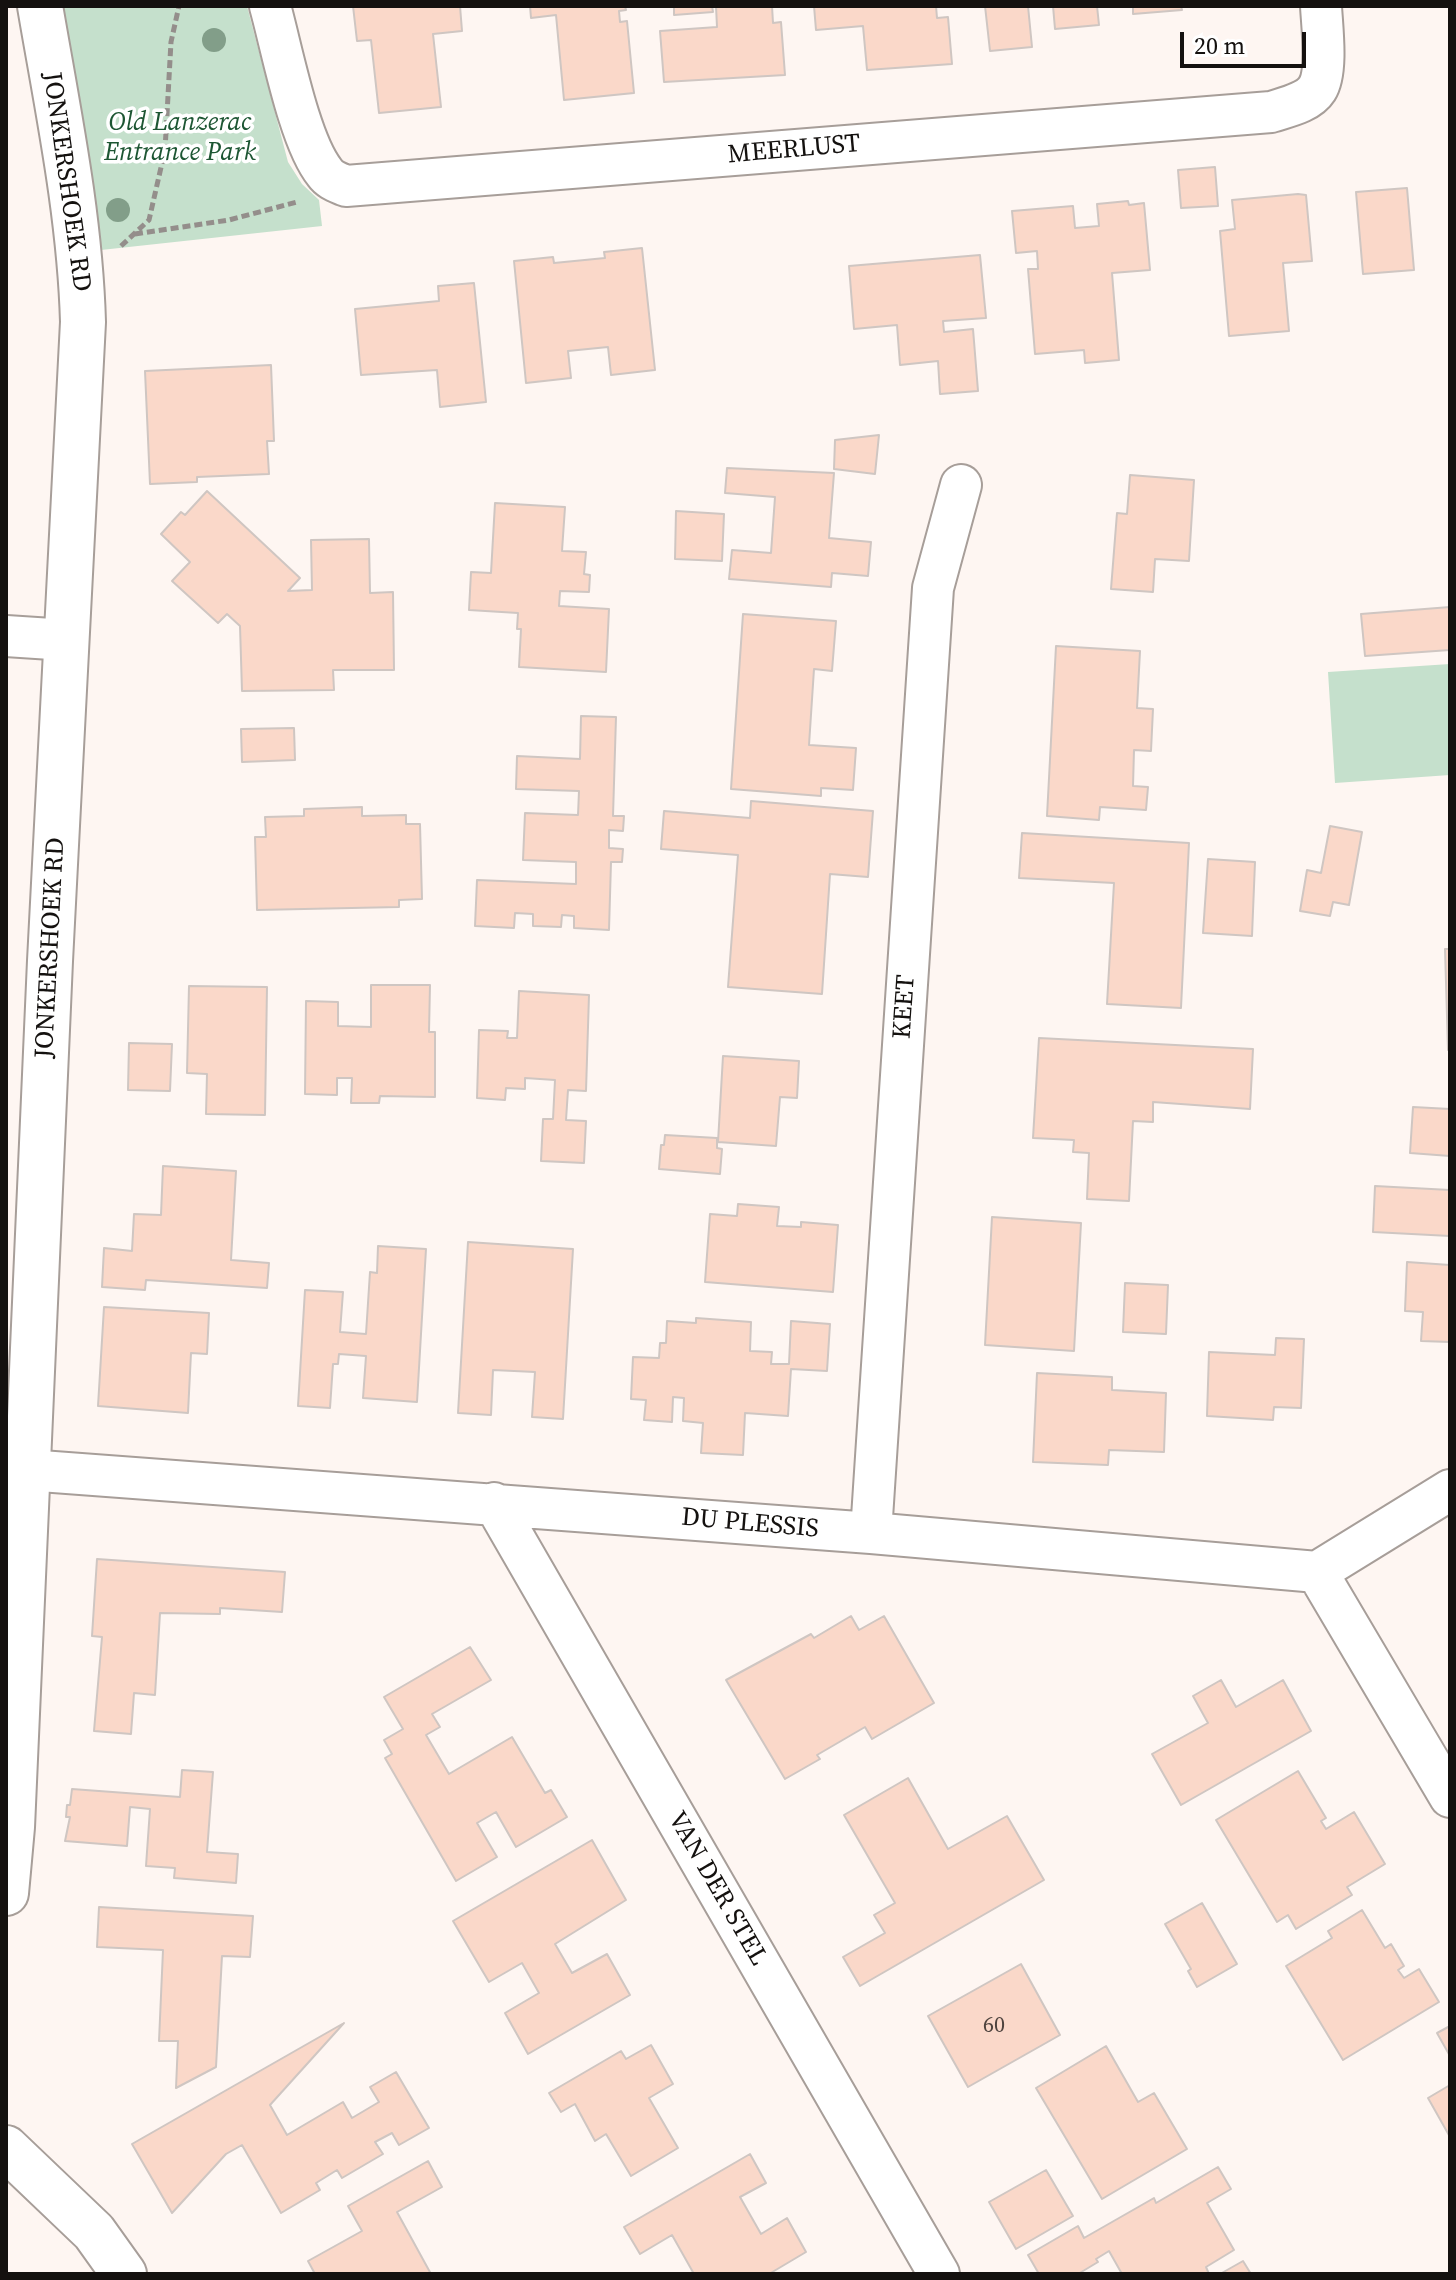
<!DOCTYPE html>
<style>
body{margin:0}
#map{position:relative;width:1456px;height:2280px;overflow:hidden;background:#fef6f2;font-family:"Source Serif 4",serif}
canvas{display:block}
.frame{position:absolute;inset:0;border:8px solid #14110f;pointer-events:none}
.scale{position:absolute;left:1180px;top:32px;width:126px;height:36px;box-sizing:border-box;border:4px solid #14110f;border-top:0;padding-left:10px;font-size:24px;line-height:28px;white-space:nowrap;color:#14110f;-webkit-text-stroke:6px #fff;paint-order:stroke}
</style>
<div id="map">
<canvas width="1456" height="2280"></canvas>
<div class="frame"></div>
<div class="scale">20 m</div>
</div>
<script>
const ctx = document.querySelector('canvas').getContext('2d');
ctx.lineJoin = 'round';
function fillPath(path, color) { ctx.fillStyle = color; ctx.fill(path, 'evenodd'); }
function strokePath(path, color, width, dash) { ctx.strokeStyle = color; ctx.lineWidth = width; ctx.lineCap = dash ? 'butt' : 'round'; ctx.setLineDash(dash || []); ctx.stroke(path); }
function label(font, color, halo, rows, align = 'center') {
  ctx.font = font + ' "Source Serif 4",serif'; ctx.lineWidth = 7; ctx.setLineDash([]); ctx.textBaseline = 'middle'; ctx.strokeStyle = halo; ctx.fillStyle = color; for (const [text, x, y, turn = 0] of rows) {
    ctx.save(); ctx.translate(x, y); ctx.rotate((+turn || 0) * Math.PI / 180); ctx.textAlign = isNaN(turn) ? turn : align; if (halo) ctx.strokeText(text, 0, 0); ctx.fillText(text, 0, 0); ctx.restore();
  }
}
const green = new Path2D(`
 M56,6H247L288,162L302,184L319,200L322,226L101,250Z
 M1450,664V775L1335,783L1328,672Z`);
const building = new Path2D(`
 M353,6H460L462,31L433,34L441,107L379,113L371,40L357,41Z
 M530,6H625L626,10L619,11L620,22L627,21L634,93L564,100L556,15L531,18Z
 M674,6H712L713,12L674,15Z
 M716,6H772L773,23L781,22L785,75L664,82L660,31L717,27Z
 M814,6H936L937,18L948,17L952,64L867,70L863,26L816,30Z
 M985,6H1028L1032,47L990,51Z
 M1053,6H1097L1099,25L1055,29Z
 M1133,6H1181L1182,10L1133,14Z
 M1215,167L1218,206L1181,208L1178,170Z
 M1407,188L1414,270L1363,274L1356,192Z
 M1298,194L1306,195L1312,261L1283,263L1289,331L1229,336L1220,231L1235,229L1232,200Z
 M1128,201L1129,205L1144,203L1150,270L1112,273L1119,360L1085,363L1084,350L1035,354L1028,269H1038L1037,251L1016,253L1012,211L1073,206L1075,228L1099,226L1097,204Z
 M642,248L655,370L611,375L608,347L568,351L571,378L526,383L514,261L553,257L554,263L605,258L604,252Z
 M980,255L986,318L943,321L944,332L973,329L978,391L940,394L938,361L900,365L897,325L854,329L849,266Z
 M474,283L486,402L440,407L437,370L361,375L355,309L439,301L438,286Z
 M271,365L274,441H267L269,474L197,477V482L150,484L145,371Z
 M879,435L875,474L834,469L835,440Z
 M727,468L834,473L829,538L871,542L868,576L832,573L831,587L729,579L732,550L771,553L775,497L725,493Z
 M1130,475L1194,480L1189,561L1155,559L1153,592L1111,589L1117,513L1127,514Z
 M207,491L300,578L288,591L312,590L311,540L369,539L370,593L393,592L394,670H333L334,690L242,691L240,626L227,614L218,623L172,581L190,562L161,534L181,512L185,515Z
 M495,503L565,507L562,551L586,552L584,574L590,575L589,592L560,591L559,606L609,609L606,672L519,667L521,629H517L518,613L469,610L471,572L491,573Z
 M676,511L724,514L722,561L675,559Z
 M1450,607V650L1365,656L1361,614Z
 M743,614L836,621L832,671L814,669L809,745L856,748L853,790L821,788V796L731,789Z
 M1056,646L1140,651L1137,708L1153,709L1151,751L1134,750L1133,786L1148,787L1146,810L1100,807L1099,820L1047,816Z
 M581,716L616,717L613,816H624L623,831L609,830V848L623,849L622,862H611L609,930L574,928V916L562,915L561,927L533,926V914L515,913L514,928L475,926L477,880L576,884V862L523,860L525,813L578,815L579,791L516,789L517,756L580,759Z
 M294,728L295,760L242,762L241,729Z
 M751,801L873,811L868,877L830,874L822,994L728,987L738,855L661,849L664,811L750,818Z
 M362,807V816L406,815V824H420L422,899L399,900V907L257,910L255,837H266L265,817L304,816V809Z
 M1330,826L1362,832L1349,905L1333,902L1330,916L1300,911L1307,870L1321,873Z
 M1022,833L1189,843L1181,1008L1107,1004L1114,883L1019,878Z
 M1208,859L1255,862L1252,936L1203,933Z
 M1445,949H1450V1050H1448Z
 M371,985H430L429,1032H435V1097L380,1096L379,1103H351L352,1078H337V1095L305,1094L306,1001L338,1002V1026L371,1027Z
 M189,986L267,987L265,1115L206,1114L207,1074L187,1073Z
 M519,991L589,995L586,1091L568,1090L566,1120L586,1121L584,1163L541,1161L543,1119H553L555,1080L525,1078V1089L506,1088L505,1100L477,1098L479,1030L508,1031L507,1038H517Z
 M1039,1038L1253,1049L1250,1109L1153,1102V1122L1133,1121L1129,1201L1087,1199L1089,1153L1073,1152L1074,1140L1033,1138Z
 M129,1043L172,1044L170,1091L128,1090Z
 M723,1056L799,1061L797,1098L780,1097L776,1146L718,1142Z
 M1413,1107L1450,1109V1156L1410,1153Z
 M665,1135L717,1138V1148L722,1149L720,1174L659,1169L661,1145H664Z
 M163,1166L236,1171L231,1260L269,1263L267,1288L146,1280L145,1290L102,1287L104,1248L132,1251L134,1214L161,1215Z
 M1375,1186L1450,1190V1236L1373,1232Z
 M738,1204L779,1207L777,1226L801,1227V1222L838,1225L833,1292L705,1282L710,1214L737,1216Z
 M992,1217L1081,1223L1074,1351L985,1345Z
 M468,1242L573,1249L563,1419L532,1417L535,1372L493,1370L491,1415L458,1413Z
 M378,1246L426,1249L417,1402L363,1398L366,1356L339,1354L338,1364H333L330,1408L298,1406L305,1290L343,1292L340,1332L366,1334L370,1272L377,1273Z
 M1407,1262L1450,1265V1342L1421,1341L1423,1312L1405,1311Z
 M1125,1283L1168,1285L1166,1334L1123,1332Z
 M104,1307L209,1313L207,1354L191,1353L188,1413L98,1406Z
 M696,1318L751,1322L750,1351L772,1352L771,1364H789L791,1321L830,1324L827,1371L791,1369L788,1416L745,1413L743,1455L701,1453L703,1423L683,1421L684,1398L673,1397L672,1422L644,1420L646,1400L631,1399L633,1357L659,1358L660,1343H666L667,1321L696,1323Z
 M1276,1338L1304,1339L1301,1408L1274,1407L1273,1420L1207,1416L1209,1352L1275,1355Z
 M1037,1373L1112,1377V1390L1166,1393L1164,1452L1109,1450L1108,1465L1033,1462Z
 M97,1559L285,1572L282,1612L220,1608V1614L160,1613L155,1695L134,1693L131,1734L94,1731L102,1637L92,1636Z
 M851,1616L859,1630L884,1616L934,1703L872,1739L865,1727L817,1755L820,1759L785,1779L726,1680L811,1634L814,1638Z
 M470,1647L491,1680L432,1714L440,1727L426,1735L449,1774L512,1737L545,1793L551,1790L567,1817L516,1847L496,1812L477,1823L497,1857L456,1881L385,1758L392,1754L384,1740L403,1729L384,1697Z
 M1221,1680L1236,1707L1283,1680L1311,1731L1181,1805L1152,1754L1208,1723L1193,1696Z
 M182,1770L213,1772L207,1852L238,1854L236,1883L174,1878L175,1868L146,1866L150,1809L130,1807L127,1846L65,1841L70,1817H66L67,1805H70L72,1789L180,1797Z
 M1298,1771L1326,1818L1321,1821L1326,1829L1354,1812L1385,1864L1347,1887L1352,1895L1296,1929L1288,1915L1277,1922L1216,1820Z
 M908,1778L948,1849L1007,1816L1044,1880L860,1986L843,1957L885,1933L874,1915L895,1903L844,1815Z
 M592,1840L626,1900L555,1944L572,1973L607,1954L630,1995L528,2054L505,2013L539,1993L522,1963L489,1982L453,1921Z
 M1202,1903L1237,1964L1197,1987L1188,1971L1191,1969L1165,1924Z
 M99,1907L253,1916L250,1957L222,1956L216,2067L176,2088L178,2041H159L163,1950L97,1947Z
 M1362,1910L1385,1948L1391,1944L1404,1966L1398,1970L1404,1978L1419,1969L1439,2002L1343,2060L1286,1966L1332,1938L1328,1931Z
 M1021,1964L1060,2035L968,2087L928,2016Z
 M344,2023L270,2105L287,2135L343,2102L352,2118L379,2102L370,2087L396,2072L429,2128L399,2145L392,2133L375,2142L383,2154L342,2178L337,2170L316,2183L320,2190L281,2213L242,2145L226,2154L172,2213L132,2144Z
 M1450,2026V2056L1437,2033Z
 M651,2045L673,2084L649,2098L678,2148L631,2176L606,2134L595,2141L575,2104L561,2112L549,2093L621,2051L626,2059Z
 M1106,2046L1138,2102L1154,2093L1187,2149L1102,2199L1036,2088Z
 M1450,2085V2137L1428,2098Z
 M750,2154L766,2183L740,2197L761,2234L787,2218L806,2252L769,2274H694L672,2235L640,2254L624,2227Z
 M428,2161L442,2187L397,2212L431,2274H315L308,2261L362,2231L348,2206Z
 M1218,2167L1231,2189L1207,2203L1234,2250L1206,2267L1209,2274H1122L1109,2251L1096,2259L1098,2262L1078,2274H1039L1028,2255L1078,2226L1084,2238L1154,2198L1156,2203Z
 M1046,2170L1073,2216L1016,2249L989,2202Z
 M1243,2261L1251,2274H1220Z`);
const path = new Path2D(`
 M135,234L229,220L297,202
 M121,246L149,220L165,150L171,42L179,6`);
const street = new Path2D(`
 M270,6C282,49 299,141 325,173C330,180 337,182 346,186L1271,112C1286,107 1308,103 1317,89C1328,72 1322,26 1321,6
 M6,636L67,640
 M27,1470L871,1533L1317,1572L1450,1490
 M494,1503L939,2274
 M871,1533L933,588L961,485
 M1317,1572L1450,1797`);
const secondary = new Path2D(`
 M6,1893L12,1827L50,961L83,322C80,216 58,111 40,6
 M6,2148L94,2232L124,2274`);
const trees = [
 [214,40],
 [118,210]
];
const numberNames = [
 ["60",994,2026]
];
const parkNames = [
 ["Old Lanzerac",180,123],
 ["Entrance Park",180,153]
];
const streetNames = [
 ["MEERLUST",794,150,-5],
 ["JONKERSHOEK RD",66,182,82],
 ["JONKERSHOEK RD",51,948,-87],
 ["KEET",905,1007,-86],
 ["DU PLESSIS",750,1524,5],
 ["VAN DER STEL",717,1889,60]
];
fillPath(green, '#c5e0cc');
fillPath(building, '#fad8c9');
strokePath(building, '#cfc6c2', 2);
strokePath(street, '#a79e99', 44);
strokePath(secondary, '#a79e99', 48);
strokePath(path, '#948e8b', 5, [8, 4]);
strokePath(street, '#fff', 40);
strokePath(secondary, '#fff', 44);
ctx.fillStyle = '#829e89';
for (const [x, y] of trees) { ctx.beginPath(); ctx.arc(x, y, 12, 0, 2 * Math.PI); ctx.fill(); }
label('22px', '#4e433e', null, numberNames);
label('italic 26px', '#1d5633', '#fff', parkNames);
label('26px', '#14110f', '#fff', streetNames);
</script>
